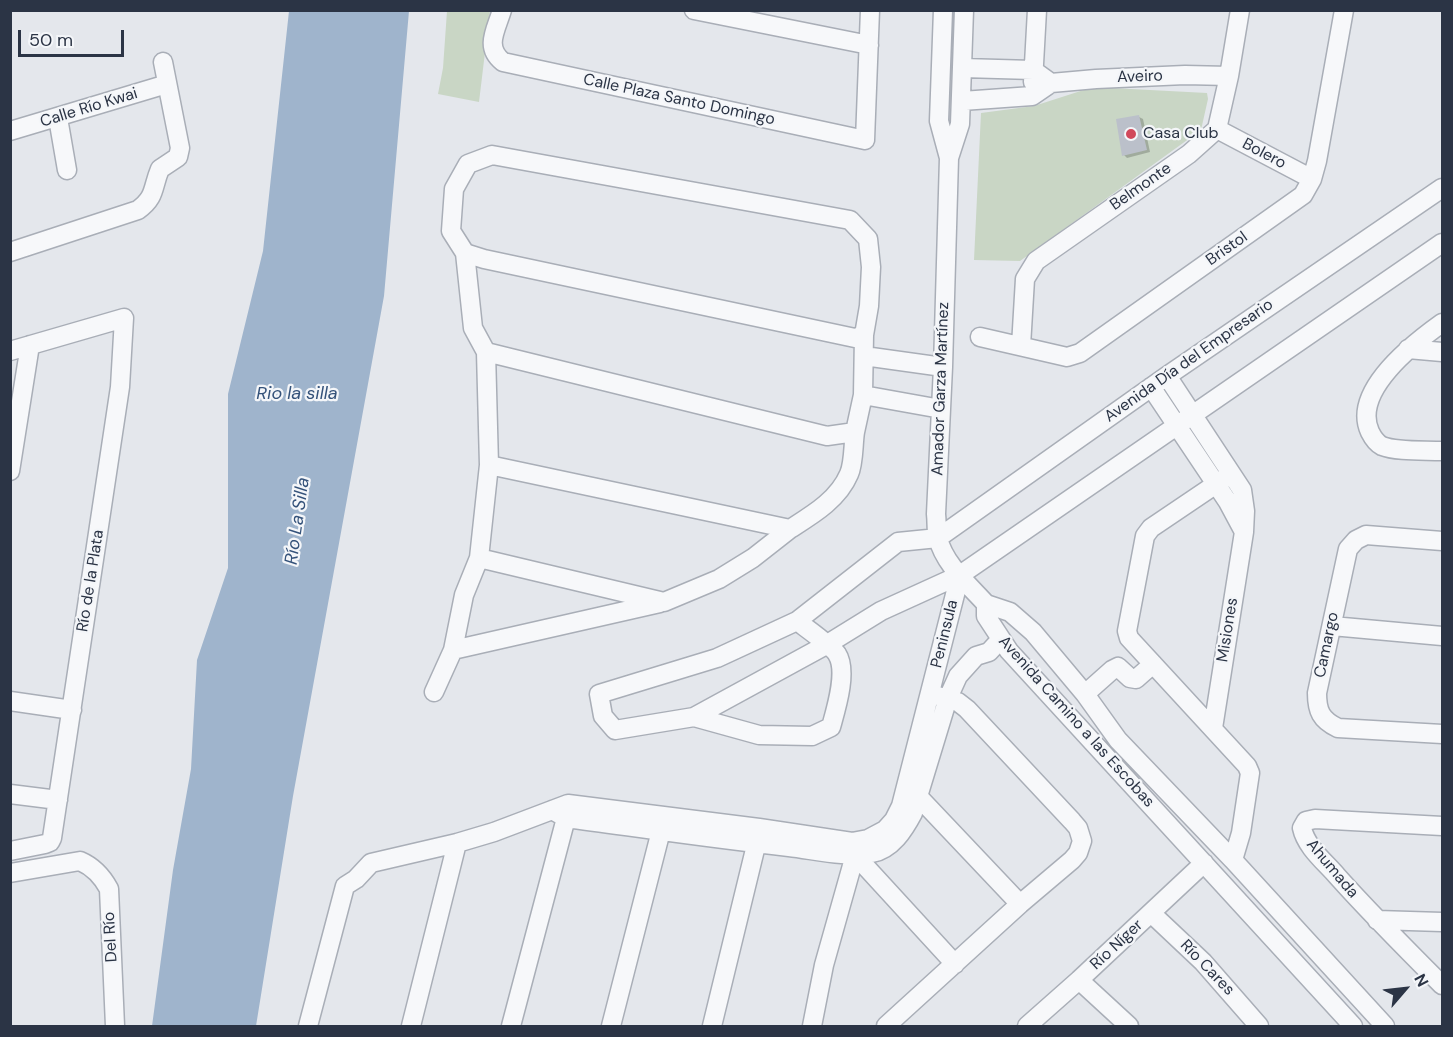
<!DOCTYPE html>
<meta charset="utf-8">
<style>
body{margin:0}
#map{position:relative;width:1453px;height:1037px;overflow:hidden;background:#e4e7ec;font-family:"DM Sans",sans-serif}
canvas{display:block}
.frame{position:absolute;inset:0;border:12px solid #2b3445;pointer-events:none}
.north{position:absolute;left:1375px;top:959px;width:60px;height:60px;-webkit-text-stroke:4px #f4f6f9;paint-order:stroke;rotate:62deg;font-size:16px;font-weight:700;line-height:24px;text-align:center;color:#2b3445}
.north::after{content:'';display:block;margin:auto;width:21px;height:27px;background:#2b3445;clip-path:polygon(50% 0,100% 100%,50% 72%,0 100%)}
.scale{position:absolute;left:18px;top:30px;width:106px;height:27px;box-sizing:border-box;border:3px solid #2b3445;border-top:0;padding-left:8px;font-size:18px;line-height:21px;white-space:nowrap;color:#2b3445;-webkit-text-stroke:4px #f4f6f9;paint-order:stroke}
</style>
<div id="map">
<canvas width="1453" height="1037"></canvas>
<div class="frame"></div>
<div class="north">N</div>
<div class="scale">50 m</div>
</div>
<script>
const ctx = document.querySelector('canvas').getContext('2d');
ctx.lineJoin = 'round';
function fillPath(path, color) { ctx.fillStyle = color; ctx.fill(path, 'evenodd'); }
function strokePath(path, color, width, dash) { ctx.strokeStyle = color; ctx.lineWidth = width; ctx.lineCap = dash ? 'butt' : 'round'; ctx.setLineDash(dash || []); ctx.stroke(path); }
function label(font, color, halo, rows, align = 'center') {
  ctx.font = font + ' "DM Sans",sans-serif'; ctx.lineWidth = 4.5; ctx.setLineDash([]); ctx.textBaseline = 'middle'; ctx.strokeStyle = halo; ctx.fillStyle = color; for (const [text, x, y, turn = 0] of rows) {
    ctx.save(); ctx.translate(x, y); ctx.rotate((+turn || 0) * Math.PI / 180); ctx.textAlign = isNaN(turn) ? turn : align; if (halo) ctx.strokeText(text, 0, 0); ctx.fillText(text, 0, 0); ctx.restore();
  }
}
const green = new Path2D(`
 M447,11H490L479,102L438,94L443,68Z
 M1093,87L1207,93L1208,99L1201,130L1020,261L974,260L981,113L1034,106Z`);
const water = new Path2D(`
 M289,11H409L384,296L293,796L256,1026H152L173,870L191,769L197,660L228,568V394L263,251Z`);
const shadow = new Path2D(`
 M1139,117L1143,119L1150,152L1127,158L1124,155Z`);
const building = new Path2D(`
 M1139,115L1147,150L1122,156L1116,119Z`);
const minor = new Path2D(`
 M502,10C496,30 484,47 503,62L865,140L870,10
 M694,10L869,45
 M943,10L939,121L949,158
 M964,10L960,124L949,158L943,367L936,514C937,522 936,531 938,538C944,564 969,585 986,604
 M963,68L1033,70L1051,83
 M1033,82L1037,10
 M962,101L1032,96L1051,83L1096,79L1185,75L1229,76
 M58,118L67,170
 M1217,129L1312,179
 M10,131L167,84
 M1442,188L1167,376L938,538L898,542L797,621L717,658L599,694L603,716L615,730L694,717L826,645L881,611L960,575L1442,243
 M10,252L138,210C156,197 152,188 160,169L178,157L180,148L163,62
 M1442,323C1414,343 1351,391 1370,432C1373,438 1376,443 1382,446C1397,452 1426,450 1442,451
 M980,337L1067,357L1080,353L1303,195L1312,179L1317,161L1344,10
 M1021,346L1025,279L1036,261L1189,154L1217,129L1229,76L1240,10
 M1408,349L1442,352
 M10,351L124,318L120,387L52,838L50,842L45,844L10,851
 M486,352L827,436L855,432L863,395L864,335L869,306L871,267L868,239L850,220L492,155L468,164L454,189L451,231L465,253L484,259L855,338L864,335
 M864,356L943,367
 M1167,376L1242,490L1245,511L1244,532L1213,728
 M1151,387L1228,502L1243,530
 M863,395L941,409
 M489,465L790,529C812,515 838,500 849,474C854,463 853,445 855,432
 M10,471L30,345
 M1231,474L1151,528L1145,536L1127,631L1129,638L1247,766L1250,773L1241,833L1233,860
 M1442,541L1366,535L1356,540L1348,549L1317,693C1317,711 1321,720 1338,728L1442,734
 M479,558L664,602L719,579L753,558L790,529
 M986,604L1010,612L1033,632L1085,694L1118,740L1233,860L1385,1026
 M986,604V616L1009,651L1353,1026
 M1332,626L1442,636
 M453,650L660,603
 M434,692L453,650L464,595L479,558L489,465L486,352L473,328L465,253
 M1085,694L1112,670L1118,667L1130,678L1136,679L1153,664
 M10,701L72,710
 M694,717L759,735L812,736L831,727C836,709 848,671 837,654C833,647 806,628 797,621
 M912,790L1020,904
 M10,794L58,800
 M552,810L566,818C641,828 715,839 789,847C815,850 846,858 872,853C892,849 904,830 913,813L948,698L958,676L976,656L989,652L1000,640
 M1442,826L1315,819L1306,821L1302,828C1306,847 1325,862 1337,876C1371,914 1407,950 1442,985
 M855,855L955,964
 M10,873L80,861C94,867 102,876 109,889L115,1026
 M1151,913L1203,962L1259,1026
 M1377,920L1442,922
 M1079,980L1129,1026
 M308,1026L345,886L356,879L371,863L457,843L494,832L568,804L759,828L852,842L868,839L885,830L894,820L901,806L960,575
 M411,1026L457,843
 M511,1026L566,818L568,806
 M611,1026L664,819
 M712,1026L759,833
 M812,1026L824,965L855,855L852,844
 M886,1026L1020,904L1072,860L1078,853L1082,841L1078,828L1072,821L967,709L958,702L938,696
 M1027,1026L1079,980L1204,863`);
const markers = [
 [1131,134,6,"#d1495b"]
];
const streetNames = [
 ["Aveiro",1140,77,-2],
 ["Calle Plaza Santo Domingo",679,100,12],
 ["Calle Río Kwai",89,108,-17],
 ["Bolero",1264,154,28],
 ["Belmonte",1141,187,-35],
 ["Bristol",1227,249,-35],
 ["Avenida Día del Empresario",1189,361,-35],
 ["Amador Garza Martínez",941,389,-88],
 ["Río de la Plata",91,581,-81],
 ["Misiones",1228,630,-81],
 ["Peninsula",945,634,-76],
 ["Camargo",1327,645,-78],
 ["Avenida Camino a las Escobas",1076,722,48],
 ["Ahumada",1332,869,50],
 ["Del Río",111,937,-93],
 ["Río Níger",1117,945,-43],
 ["Río Cares",1207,968,46]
];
const poiNames = [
 ["Casa Club",1143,134]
];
const waterNames = [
 ["Rio la silla",297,394],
 ["Río La Silla",298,521,-82]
];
fillPath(green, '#c9d6c5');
fillPath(water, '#9fb4cc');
fillPath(shadow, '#0003');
fillPath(building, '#bbc0ca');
strokePath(minor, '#a9aeb7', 21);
strokePath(minor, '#f7f8fa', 18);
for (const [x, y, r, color] of markers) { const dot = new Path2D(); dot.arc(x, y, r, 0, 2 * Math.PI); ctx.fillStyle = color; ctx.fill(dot); strokePath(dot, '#f4f6f9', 2); }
label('16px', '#2b3445', '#f4f6f9', streetNames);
label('16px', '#2b3445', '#f4f6f9', poiNames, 'left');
label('italic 18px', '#34527a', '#f4f6f9', waterNames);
</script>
